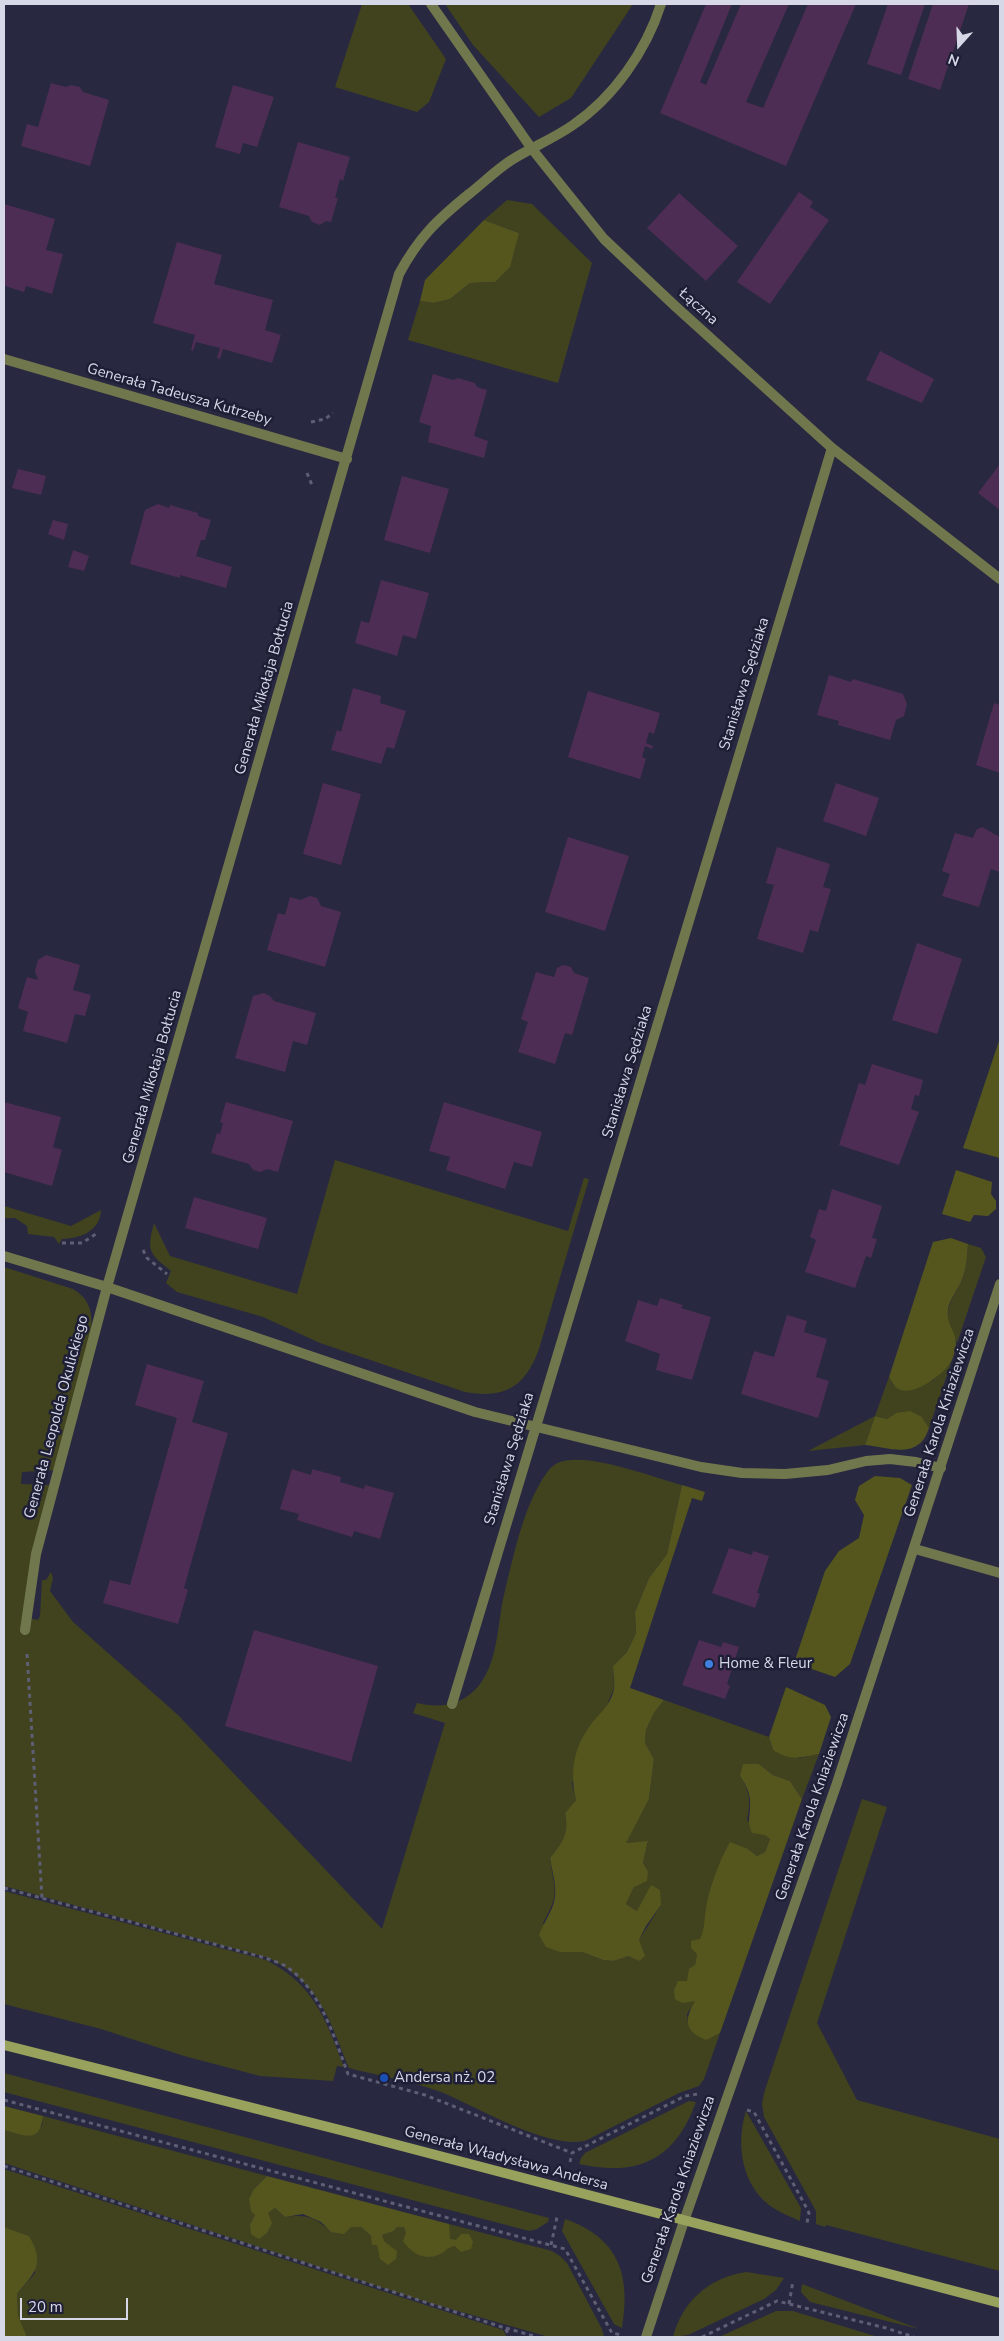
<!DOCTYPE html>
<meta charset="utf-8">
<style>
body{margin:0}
#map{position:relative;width:1004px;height:2341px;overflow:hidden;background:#282840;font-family:"Nunito Sans",sans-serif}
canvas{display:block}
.frame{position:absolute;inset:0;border:5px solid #d6d8e8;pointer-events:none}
.north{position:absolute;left:934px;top:20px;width:50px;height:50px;-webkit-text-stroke:4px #1e1f36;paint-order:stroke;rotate:200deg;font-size:14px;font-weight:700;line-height:20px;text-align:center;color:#d6d8e8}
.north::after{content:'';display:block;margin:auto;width:18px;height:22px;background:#d6d8e8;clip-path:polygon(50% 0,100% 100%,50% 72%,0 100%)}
.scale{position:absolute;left:20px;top:2298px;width:108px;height:22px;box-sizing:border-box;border:2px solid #d6d8e8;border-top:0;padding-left:6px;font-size:15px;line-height:18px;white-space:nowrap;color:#d6d8e8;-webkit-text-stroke:4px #1e1f36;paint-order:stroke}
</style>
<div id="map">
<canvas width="1004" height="2341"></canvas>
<div class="frame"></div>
<div class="north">N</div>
<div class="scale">20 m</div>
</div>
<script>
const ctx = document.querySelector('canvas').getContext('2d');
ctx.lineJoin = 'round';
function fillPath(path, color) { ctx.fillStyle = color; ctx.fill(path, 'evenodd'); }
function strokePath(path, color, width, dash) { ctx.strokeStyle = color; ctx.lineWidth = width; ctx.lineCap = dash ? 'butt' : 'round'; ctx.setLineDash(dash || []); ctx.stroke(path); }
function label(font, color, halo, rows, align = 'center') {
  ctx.font = font + ' "Nunito Sans",sans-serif'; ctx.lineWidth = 5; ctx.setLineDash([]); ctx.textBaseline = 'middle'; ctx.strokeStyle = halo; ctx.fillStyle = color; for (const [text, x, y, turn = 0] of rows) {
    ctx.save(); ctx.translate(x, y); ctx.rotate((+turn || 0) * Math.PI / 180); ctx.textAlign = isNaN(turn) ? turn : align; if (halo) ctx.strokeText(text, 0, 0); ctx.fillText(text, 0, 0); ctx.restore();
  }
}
const green = new Path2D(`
 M362,4H408L446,59L429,102L417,112L335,87Z
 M445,4H633L571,98L539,117L473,45Z
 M507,200L532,204L592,263L558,383L408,340L420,301L434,303L450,299L470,283L495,282L519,233L484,220Z
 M335,1160L568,1231L584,1178L589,1179L539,1349C525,1387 505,1399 465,1392L320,1343L263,1317L177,1292L166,1283L171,1271C150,1254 146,1252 154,1223L170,1256L297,1294Z
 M4,1206L71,1226L101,1210C100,1232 80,1238 62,1239L59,1244L54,1237L28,1234L27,1226L15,1218H4Z
 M968,1244L981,1248L986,1257L957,1343C955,1336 950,1329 948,1322C945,1307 955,1295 961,1282C967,1270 967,1257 968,1244Z
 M4,1267L73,1289C90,1299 93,1313 91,1332L55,1470L22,1472L21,1484L52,1485L28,1618L38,1620L40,1616L42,1580H46L51,1572L53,1578L50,1591L73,1622L178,1715L382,1929L445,1723L413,1713L417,1703C454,1712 481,1696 492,1659C498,1640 499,1619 503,1599C512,1563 520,1520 538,1487C543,1478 550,1465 560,1462C589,1452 652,1477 682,1485L667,1554L649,1578L635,1612L636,1633L627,1652L613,1666L614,1688L605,1710L589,1727L572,1784L576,1800L565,1813C569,1833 563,1842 550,1858C554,1891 561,1892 543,1923L560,1952H582L603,1960L614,1961L629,1956L661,1905L637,1911L626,1904L634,1887L648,1871L643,1863L648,1842L625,1843L649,1799L654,1759L645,1743L646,1730L654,1713L664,1700L769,1737L773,1750L800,1758L819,1754L802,1799L790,1781L773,1775L759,1764L740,1776C750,1791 751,1803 747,1820L770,1839L765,1852L757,1856L748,1849L706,1909V1928L700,1939L695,1965L696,2001L687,2014L688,2024L706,2039L720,2033L704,2079L699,2086L679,2093L587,2140C553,2152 475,2106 441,2092C412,2081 379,2076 349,2068C328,2017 322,1986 269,1958L4,1886Z
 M951,1363L929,1428L922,1417L896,1413L887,1419L875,1416L865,1445L808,1451L875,1416L889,1377L894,1386L932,1381Z
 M862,1799L887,1807L817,2023L857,2100L1000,2139V2271L826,2225L825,2227L816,2224V2211L764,2117L762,2104L764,2093Z
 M4,1891L266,1960C315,1985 325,2019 344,2067L337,2066L333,2081L260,2076L184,2056L101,2029L4,2004Z
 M4,2073L549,2218L548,2222L537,2229L529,2231L4,2092Z
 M689,2101L696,2102C675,2160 638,2177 579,2164L581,2158L585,2153Z
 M746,2111L801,2208L800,2221C792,2217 783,2214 775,2209C742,2189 735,2145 746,2111Z
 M43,2116L267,2176L254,2189L255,2215L250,2224L275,2208L285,2217C307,2214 315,2217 331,2232L351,2227H361L371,2236L385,2242L382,2235L394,2231L397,2227H404L406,2233L446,2250L450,2246H455L456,2240H449V2224L552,2251L560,2256L567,2263L602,2329L604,2337H549L423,2301L4,2163V2130L27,2136L42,2126Z
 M4,2169L503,2330L507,2337H27L18,2315L17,2294L35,2273L29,2236L4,2227Z
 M565,2219C619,2238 631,2275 622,2328L614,2324L562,2231Z
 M746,2272L784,2278L776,2290L764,2299L688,2335L673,2337C683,2300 709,2278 746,2272Z
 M802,2284L919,2329L810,2302L801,2292Z
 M776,2311H793L878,2337H719Z`);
const forest = new Path2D(`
 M484,220L519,233L510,267L495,282L470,283L450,299L434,303L420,301L425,280Z
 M1000,1038V1158L963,1148Z
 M956,1170L992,1182L991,1194L996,1201V1209L988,1216L974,1215L970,1222L942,1214Z
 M951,1238L968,1244C967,1257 967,1269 961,1282C957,1291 950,1299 948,1309C945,1331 964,1332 952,1360C946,1373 916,1395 901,1390C895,1389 892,1382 889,1377L933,1242Z
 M910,1411L922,1417L929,1428C919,1460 891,1448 865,1445L875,1416L887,1419L896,1413Z
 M875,1476L900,1478L912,1485L850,1664L835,1677L794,1663L825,1571L839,1551L859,1538L864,1515L855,1500L859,1486Z
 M682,1485L705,1492L702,1501L692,1498L630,1688L664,1700L654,1713L646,1730L645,1743L654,1759L649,1799L626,1843L648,1841L643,1863L648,1871L647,1881L634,1887L626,1904L637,1911L651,1885L660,1890L661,1905L646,1926L639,1940L645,1956L639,1961L629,1956L614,1961L603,1960L582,1952H560L546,1947L539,1935C543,1924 551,1913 554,1902C558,1888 552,1872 550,1858C563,1842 569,1833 565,1813L576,1800C570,1775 573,1749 589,1727C599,1713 610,1707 614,1689C615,1682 613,1673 613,1666L627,1652L636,1633L635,1612L649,1578L667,1554Z
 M786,1687L825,1705L831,1717L819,1754C799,1758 790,1761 773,1750L769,1737Z
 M743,1764H759L773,1775L790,1781L802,1799L720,2033L706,2040C684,2031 684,2020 695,2001L682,2003L675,1999L674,1990L678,1981H687L689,1969L695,1965L697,1954L691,1948V1941L700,1939C705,1928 704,1921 706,1909C709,1889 720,1859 730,1842L748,1849L757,1856L765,1852L770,1839L765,1835L752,1833C747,1819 750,1819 750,1806C751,1794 746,1785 740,1776Z
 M4,2106L43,2116C40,2145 23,2135 4,2130Z
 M267,2176L449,2224L450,2239L456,2240L461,2234H469L473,2242L471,2249L461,2252L455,2246C448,2246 445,2253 438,2255C424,2261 410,2252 403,2241L406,2233L404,2227H397L394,2231L382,2235L385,2242L397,2251L396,2259L388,2265L380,2259L377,2245H372L371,2236L361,2227H351L344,2234L331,2232L321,2222L303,2214L285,2217L275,2208L268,2213L272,2223L267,2233L259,2239L251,2234L250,2224L255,2215L251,2211L249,2199L254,2189Z
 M4,2227L29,2236C45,2264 36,2271 17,2294L18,2315L27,2337H4Z`);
const building = new Path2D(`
 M706,4H732L700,82L706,85L741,4H789L746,102L763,108L808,4H856L786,166L660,113Z
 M888,4H925L901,75L867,64Z
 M933,4H969L940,90L908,79Z
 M51,83L66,87L71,85L80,87L83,92L109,100L90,166L21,146L27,124L38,127Z
 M233,85L274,97L257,147L243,143L240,154L215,147Z
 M298,142L350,157L343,181L340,179L335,198H338L331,222L326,221L320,225L312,222L309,216L279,207Z
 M799,192L813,202L810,207L829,220L770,304L737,282Z
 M679,193L738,246L706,281L647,228Z
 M4,204L55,219L46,250L63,254L52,294L26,286L24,292L5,286Z
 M177,242L222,255L214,284L273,300L265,330L281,335L272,363L223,349L220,359L217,358L220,348L196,342L193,351L191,350L195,335L153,323Z
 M880,351L934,379L922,403L866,380Z
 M433,374L453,380L458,378L475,383L477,387L487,390L474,436L488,441L484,458L428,442L431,426L419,422Z
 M1000,464V510L978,493Z
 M18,469L46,476L41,495L12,488Z
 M402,476L449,489L430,553L384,540Z
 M158,504L169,508L170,505L198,513V516L211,520L205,540H201L196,556L232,567L226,588L180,575V578L130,564L145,510Z
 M53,520L68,524L64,540L48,534Z
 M73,550L89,556L84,571L68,567Z
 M381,580L429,593L416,639L403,635L397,656L355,643L361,621L369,623Z
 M829,675L851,682L853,679L903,694L907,704L904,716L896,720L890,740L838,725L839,721L817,715Z
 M353,688L381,696L380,703L406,711L394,749L387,747L381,764L331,750L337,730L341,732Z
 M588,691L660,713L654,734L649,732L646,743L653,746L652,749L645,746L642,757L646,759L640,779L568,757Z
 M994,703L1000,705V773L976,765Z
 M323,783L361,794L341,865L303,854Z
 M836,783L879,798L866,836L823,821Z
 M982,827L1000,837V872L991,869L979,907L942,896L950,874L942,871L955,833L973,838L976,830Z
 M568,837L629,856L605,931L545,912Z
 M777,847L830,864L823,887L831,889L818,932L810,930L803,953L757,939L774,885L766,883Z
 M310,896L317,898L321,906L341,912L325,967L267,950L278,913L285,915L290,897L300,900Z
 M917,943L962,959L937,1034L892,1020Z
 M46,955L80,965L73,990L91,995L85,1016L75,1014L67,1043L23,1031L28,1012L18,1008L27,977L38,980L35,971L38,960Z
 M563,965L571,967L574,973L589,978L572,1035L565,1033L555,1064L518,1052L528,1022L521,1019L536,972L554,977L557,968Z
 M264,993L270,996L274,1001L316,1013L307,1045L293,1041L285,1072L235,1058L253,996Z
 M872,1064L923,1080L919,1096L915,1095L911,1109L919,1112L899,1165L839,1145L859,1083L865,1085Z
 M4,1102L61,1117L53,1147L62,1150L52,1186L4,1172Z
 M226,1102L293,1121L278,1172L267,1169L260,1172L253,1170L249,1164L211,1153L217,1133L220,1134L223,1123L220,1122Z
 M444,1102L542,1132L532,1167L514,1162L505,1189L446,1170L450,1157L429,1151Z
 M832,1189L882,1206L872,1238L877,1239L871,1258L866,1256L855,1288L805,1272L816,1240L810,1237L819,1209L826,1211Z
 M194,1197L267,1218L258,1249L185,1228Z
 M660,1298L683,1305L681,1308L711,1317L692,1380L656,1370L660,1354L625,1341L638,1300L657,1306Z
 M787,1315L807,1321L804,1332L827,1339L816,1377L829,1381L818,1418L741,1394L754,1351L774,1357Z
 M147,1364L204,1381L192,1422L228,1433L184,1588L188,1590L178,1624L103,1603L110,1580L130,1585L177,1418L135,1405Z
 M292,1469L311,1475L312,1469L341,1477L340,1482L364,1489L365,1485L394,1493L380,1539L354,1531L352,1537L297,1520L299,1514L280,1509Z
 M729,1548L752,1555L753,1551L769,1556L757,1593L760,1594L755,1608L712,1593Z
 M254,1630L378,1666L351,1762L225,1726Z
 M699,1640L721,1647L723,1642L739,1647L727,1684L730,1686L725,1699L682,1685Z`);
const path = new Path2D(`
 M311,422L325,419L333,413
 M307,473L312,485
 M62,1243H82L96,1234
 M143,1250L147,1258L167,1274
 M27,1654L42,1898
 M4,1888L266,1958C273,1961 281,1963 287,1967C321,1991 334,2037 348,2074L425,2095L572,2153
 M4,2100L565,2249L612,2333L622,2335
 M747,2110L754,2112L806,2207L809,2213L807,2223
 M570,2162L572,2153L685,2096L698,2094
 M4,2166L505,2328L510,2337
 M551,2245L557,2217
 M789,2304L793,2281
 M506,2328L537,2337
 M702,2337L777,2301L886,2328L914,2337`);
const street = new Path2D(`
 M431,4L532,149L604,239L675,306L832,448L1000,579
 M4,359L347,459
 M4,1256L107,1287L475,1412L701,1467L742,1473L785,1474L828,1470L866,1461L890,1459L916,1462L941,1468
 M915,1549L1000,1573
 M25,1630L36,1554L107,1287L399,274C419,237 437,220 469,194C483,183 495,171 510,161C530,148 553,139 573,125C614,97 646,51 661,4
 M452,1704L832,448
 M646,2337L684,2221L837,1783L1000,1284`);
const secondary = new Path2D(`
 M4,2045L352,2133L1000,2303`);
const markers = [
 [709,1664,5,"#3f7fe0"],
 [384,2078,5,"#1a4fb4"]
];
const streetNames = [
 ["Łączna",698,307,42],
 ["Generała Tadeusza Kutrzeby",179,395,16],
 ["Stanisława Sędziaka",745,684,-73],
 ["Generała Mikołaja Bołtucia",265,688,-74],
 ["Stanisława Sędziaka",628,1072,-73],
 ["Generała Mikołaja Bołtucia",153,1077,-74],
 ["Generała Leopolda Okulickiego",57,1417,-75],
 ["Generała Karola Kniaziewicza",940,1423,-72],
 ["Stanisława Sędziaka",510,1459,-73],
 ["Generała Karola Kniaziewicza",813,1807,-71],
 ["Generała Władysława Andersa",506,2159,15],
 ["Generała Karola Kniaziewicza",679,2190,-71]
];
const poiNames = [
 ["Home & Fleur",719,1664],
 ["Andersa nż. 02",394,2078]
];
fillPath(green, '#41431f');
fillPath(forest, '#54561e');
fillPath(building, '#4e2d54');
strokePath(path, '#5e5e74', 3, [4, 4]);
strokePath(street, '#71774d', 10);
strokePath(secondary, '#98a25d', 10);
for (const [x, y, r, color] of markers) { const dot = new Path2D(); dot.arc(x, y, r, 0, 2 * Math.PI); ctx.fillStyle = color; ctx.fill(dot); strokePath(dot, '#1e1f36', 2); }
label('15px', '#d6d8e8', '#1e1f36', streetNames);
label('15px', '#d6d8e8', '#1e1f36', poiNames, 'left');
</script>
